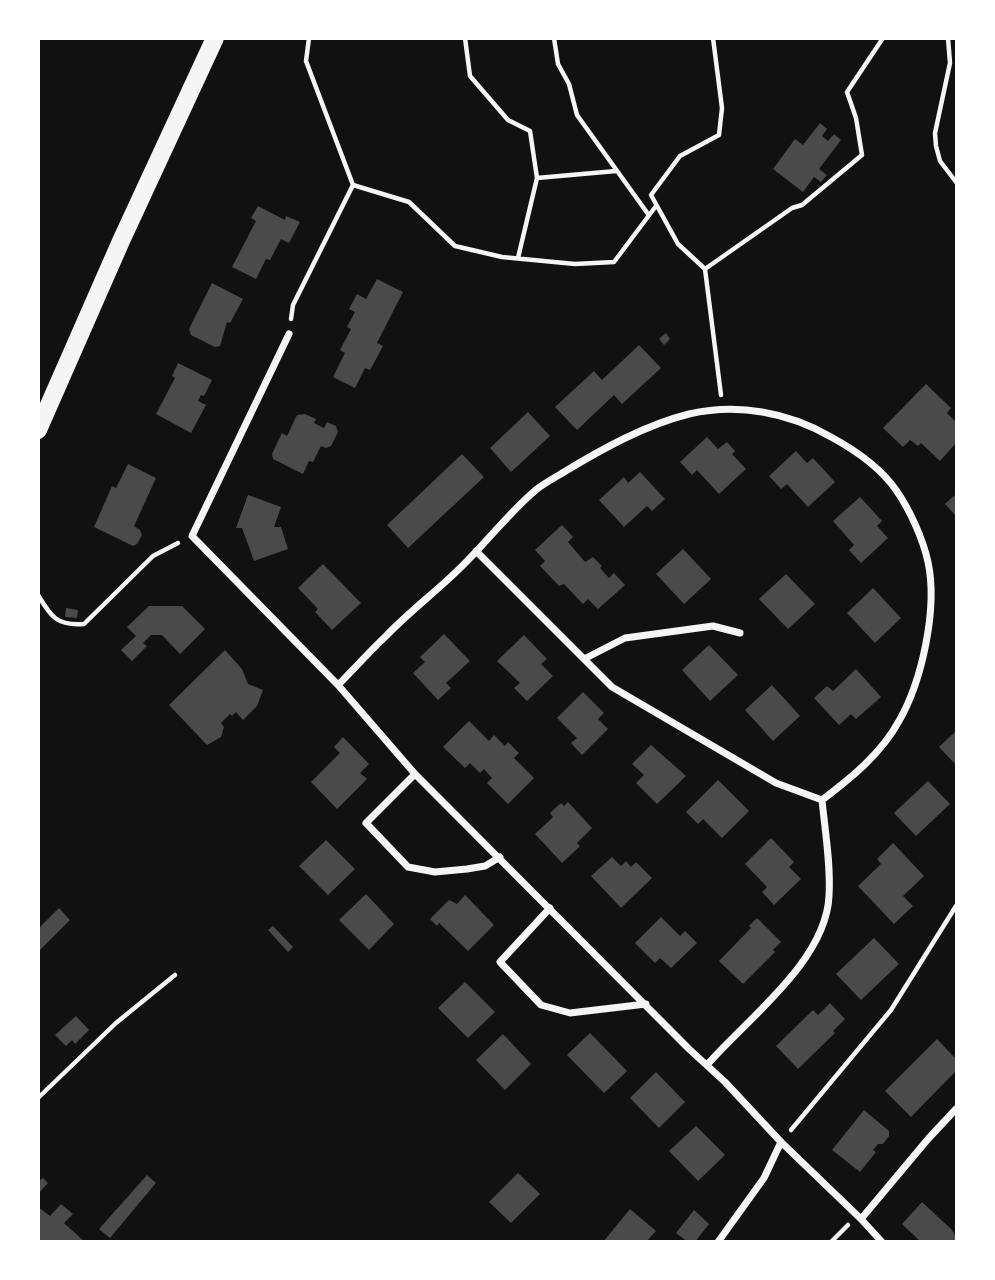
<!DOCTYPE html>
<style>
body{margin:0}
#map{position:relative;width:995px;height:1280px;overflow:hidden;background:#111;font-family:Raleway,sans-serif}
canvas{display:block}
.frame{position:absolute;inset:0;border:40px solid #fff;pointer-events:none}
</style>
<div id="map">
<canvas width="995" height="1280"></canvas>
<div class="frame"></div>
</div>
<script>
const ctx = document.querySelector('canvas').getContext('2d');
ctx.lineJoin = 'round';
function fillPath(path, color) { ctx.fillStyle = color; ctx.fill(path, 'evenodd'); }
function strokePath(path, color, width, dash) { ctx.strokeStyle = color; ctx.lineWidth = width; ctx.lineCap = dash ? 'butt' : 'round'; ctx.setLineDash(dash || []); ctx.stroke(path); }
const building = new Path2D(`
 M820,123L827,129L822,136L828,141L834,134L841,140L819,169L827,175L821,182L814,177L803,192L773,169L795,139L803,145Z
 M258,206L285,220L286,216L300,222L289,243L281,239L270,260L266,259L256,279L232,267L256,221L251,218Z
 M377,279L403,292L377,343L383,346L375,361L370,370L365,368L355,388L333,377L345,353L340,350L351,329L347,327L355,312L349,309L357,294L366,299Z
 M212,283L243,299L230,323L227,322L220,346L215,347L191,335L189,329Z
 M666,333L670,339L664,345L659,339Z
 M639,345L661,368L622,404L614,395L577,430L555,407L594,371L602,380Z
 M178,363L212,380L204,396L201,395L198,401L206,405L191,433L156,414L175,378L172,376Z
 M926,384L951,408L947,413L956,422V443L940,461L921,443L918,446L910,440L903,447L883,428Z
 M528,412L550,436L511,472L490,448Z
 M305,414L316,419L314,423L324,428L327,422L336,426L338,432L331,446L326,448L321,446L313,462L309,461L303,474L273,459L272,454L282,433L287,436L297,415Z
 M707,437L718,449L727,442L735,451L732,454L746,469L719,494L697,470L692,475L680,462Z
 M796,451L807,463L813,458L835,482L808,507L787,484L781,489L769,476Z
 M462,454L484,477L408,548L387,525Z
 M128,464L156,478L134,526L140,530L142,535L137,544L133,546L94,527L112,486L116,488Z
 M640,472L665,499L652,511L647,506L624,527L599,500L624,477L628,483Z
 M956,494V516L945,504Z
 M248,495L281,507L274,527H281L288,549L254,561L242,528H236Z
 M860,497L882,521L877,526L888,538L861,563L849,550L854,545L833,521Z
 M562,525L573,537L568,542L585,562L593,557L602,566L600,568L609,578L614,573L625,585L598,609L588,599L583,604L564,584L559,586L540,566L545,561L535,550Z
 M683,549L711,579L684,604L656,574Z
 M323,564L361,603L332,630L315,612L318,609L298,588Z
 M786,574L815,604L788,629L759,599Z
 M873,588L901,618L875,643L847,613Z
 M149,606H182L205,629L180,654L162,635H151L143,643L147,646L132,661L121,650L136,636L127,627Z
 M66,608L78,610L77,618L65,617Z
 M444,634L470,661L446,683L451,688L438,700L413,673L425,662L420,657Z
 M524,635L547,659L541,664L553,676L527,701L514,688L520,683L497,661Z
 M709,645L738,675L710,701L682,670Z
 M225,650L242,669L248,684L263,690L257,706L243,720L236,712L232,716L230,714L221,723L224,727L221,737L207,745L169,705Z
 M856,669L881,697L856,719L851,714L839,725L814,698L827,686L833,691Z
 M772,685L800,716L773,741L745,710Z
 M583,692L604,713L598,719L608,729L582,755L571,743L577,738L557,718Z
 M469,721L489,741L494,735L505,746L508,742L519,753L514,758L534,778L508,804L487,783L492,778L484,769L480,773L470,763L465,768L443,747Z
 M956,731V765L939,747Z
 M343,737L369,764L360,773L367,779L337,809L311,782L340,753L334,747Z
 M651,745L686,776L657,804L636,783L644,775L632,764Z
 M718,780L749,811L722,838L703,819L698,824L686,812Z
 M928,781L950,804L916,836L894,813Z
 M568,802L592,828L577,843L580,846L562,863L535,834L553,817L550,813L561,803L564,806Z
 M771,838L794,862L789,867L801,879L774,905L762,892L767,887L745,864Z
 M326,840L355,869L328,895L299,866Z
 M893,843L924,876L903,896L913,906L894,924L858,886L881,864L877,859Z
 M612,857L621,866L626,861L631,867L636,862L652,878L621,908L591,876Z
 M366,894L394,924L369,950L339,920Z
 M465,895L494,925L468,951L439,923L437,926L430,919L449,900L457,904Z
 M59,908L70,920L38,952V929Z
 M661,917L680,936L685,931L697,943L671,968L660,958L655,963L635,943Z
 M757,918L781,942L773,950L775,952L743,984L719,961L751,928L749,926Z
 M273,926L293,947L288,952L268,930Z
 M874,938L899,964L861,1000L836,974Z
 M465,982L495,1012L468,1038L438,1008Z
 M830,1003L845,1019L833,1031L835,1033L798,1069L776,1046L813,1010L818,1015Z
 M76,1016L89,1030L75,1044L72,1040L66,1046L55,1035Z
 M590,1033L627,1071L604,1093L567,1055Z
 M503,1034L531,1064L505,1090L476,1060Z
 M937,1039L956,1059V1071L911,1117L885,1091Z
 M656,1072L685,1102L659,1128L630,1098Z
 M864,1110L889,1131V1136L883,1144H878L873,1150L876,1152L860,1172L832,1150Z
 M696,1126L725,1155L698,1181L669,1151Z
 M518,1173L540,1194L511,1223L489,1202Z
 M147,1175L156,1183L110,1238L99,1229Z
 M43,1178L48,1183L38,1194V1182Z
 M922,1202L951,1229L956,1236V1242H921L902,1224Z
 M61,1204L73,1214L64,1223L85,1242H38V1207L50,1216Z
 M630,1209L656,1231L646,1242H603Z
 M694,1210L709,1224L695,1242H688L676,1233Z`);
const path = new Path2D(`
 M465,38L470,76L508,120L530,131L537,178L518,258
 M554,38L558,64L569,84L577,115L648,214
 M713,38L722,108L719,135L680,156L651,195L678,244L705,269L721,395
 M948,38L950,63L935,133L936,146L940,161L956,182
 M537,178L616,171
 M353,185L409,202L455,246L502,257L575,264L614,262L656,206
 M705,269L792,208L802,205L862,155L856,118L847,92L883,38
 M291,319L293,305L353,185L306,61L309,38
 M38,595C51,617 57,626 84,624L153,556L178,543
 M38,1098L116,1023L175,975
 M791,1130L891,1010L956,906
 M831,1242L848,1225`);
const minor = new Path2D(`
 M289,334L192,536L338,685L415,774L689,1049L725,1082L781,1142L861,1219L882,1242
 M476,551L612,687L776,783L822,800C825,831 831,865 829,896C826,961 748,1018 707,1065
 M586,658L625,638L713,626L740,633
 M338,685C354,669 369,652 386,636C408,613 433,594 456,572C484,546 508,513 537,489C546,482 556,477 564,472C602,449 645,425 689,414C738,403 788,412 831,437C855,450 880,467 896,490C910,510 923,539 928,562C938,608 922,681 899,721C881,754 851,778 822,800
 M415,774L366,823L408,867L435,872L467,869L485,866L500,857
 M550,908L500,962L541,1005L570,1013L646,1004
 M861,1219L928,1139L956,1109
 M718,1242L764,1178L781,1142`);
const primary = new Path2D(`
 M38,430L121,241L215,38`);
fillPath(building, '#4a4a4a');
strokePath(path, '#f5f5f5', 4.5);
strokePath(minor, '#f5f5f5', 7);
strokePath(primary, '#f5f5f5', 18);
</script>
